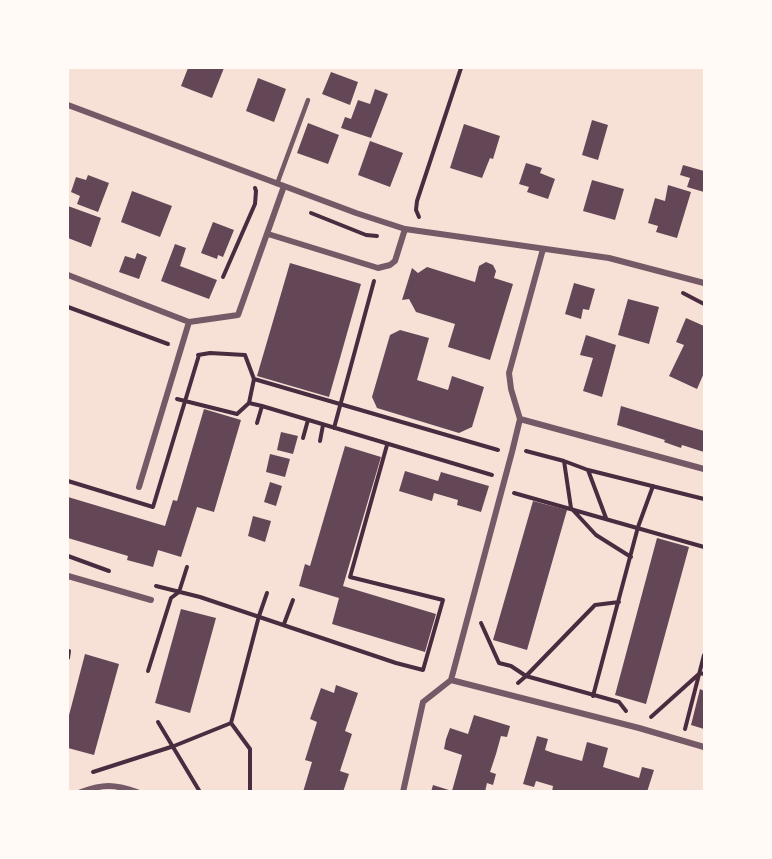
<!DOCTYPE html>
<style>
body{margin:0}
#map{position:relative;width:772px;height:859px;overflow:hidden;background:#f7e1d7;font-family:Inter,sans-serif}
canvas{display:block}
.frame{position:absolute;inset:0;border:69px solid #fffaf5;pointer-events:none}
</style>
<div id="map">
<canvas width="772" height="859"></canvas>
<div class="frame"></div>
</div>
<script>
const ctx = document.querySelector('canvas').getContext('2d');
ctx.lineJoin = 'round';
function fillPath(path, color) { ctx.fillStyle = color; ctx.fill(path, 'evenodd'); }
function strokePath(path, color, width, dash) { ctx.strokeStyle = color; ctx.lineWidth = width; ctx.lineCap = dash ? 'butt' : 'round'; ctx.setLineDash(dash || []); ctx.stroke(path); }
const building = new Path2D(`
 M188,68H224L212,98L181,86Z
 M331,72L358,82L350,105L322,94Z
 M258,78L286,89L274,122L246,111Z
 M375,89L388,94L371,138L341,128L345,117L351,119L358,100L370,104Z
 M592,120L608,125L598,160L582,155Z
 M308,123L339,135L328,164L297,153Z
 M464,124L500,136L493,159L490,158L482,178L450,168Z
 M370,141L403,153L390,187L358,175Z
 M526,163L542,168L540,173L555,179L548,199L527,192L529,187L519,184Z
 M683,165L704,171V192L687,187L690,178L680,175Z
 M88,175L109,183L98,212L77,204L80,196L71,192L76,177L86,180Z
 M592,180L624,189L615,220L583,211Z
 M668,185L691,192L677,238L656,232L658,226L648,223L655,198L665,201Z
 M132,191L172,206L160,237L121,222Z
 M68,206L101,218L91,247L68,238Z
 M213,222L234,230L223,257L218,255L217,259L201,253Z
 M175,244L186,248L180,266L217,280L209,299L161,281Z
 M137,253L147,257L139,279L119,272L125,256L135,259Z
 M486,262L493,265L496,271L494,278L513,284L490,360L448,347L455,324L416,312L409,299L402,300L412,268L418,273L427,267L475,282L479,266Z
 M290,263L361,284L329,397L257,376Z
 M574,283L595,289L589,310L583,309L581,319L565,314Z
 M628,299L659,307L649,344L618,335Z
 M686,318L704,326V373L697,389L669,376L684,345L676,342Z
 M400,330L429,338L417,380L448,390L452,376L484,387L472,427L459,433L377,408L372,397L390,335Z
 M586,335L616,345L602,397L583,391L593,358L580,355Z
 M621,406L704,431V452L682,445L681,448L664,442L665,440L617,425Z
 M204,409L241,420L214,512L197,507L181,557L158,550L153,567L127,560L128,556L68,538V497L165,526L173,500L177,501Z
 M281,432L298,436L293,454L277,450Z
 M345,446L381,457L343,586L436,614L425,652L332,624L339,598L299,586L305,564L310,566Z
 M270,454L290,459L285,477L266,472Z
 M405,471L438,481L441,472L489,486L481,512L457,505L458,500L434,493L432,501L399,491Z
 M270,482L282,486L276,506L264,502Z
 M533,501L567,510L527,650L493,640Z
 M253,516L271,521L265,542L248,536Z
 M657,538L689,547L646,704L615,695Z
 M181,609L216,618L190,713L155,703Z
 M85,654L119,664L94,755L68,748V719Z
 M336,685L358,693L345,731L352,734L340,771L349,774L343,792H303L312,762L305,760L317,722L310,719L321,688L334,693Z
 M700,689L704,691V729L691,725Z
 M474,715L510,726L507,737L501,736L496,754L490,772L496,774L493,785L487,783L485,792H431L433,785L452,791L462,755L444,749L446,739L450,728L468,734Z
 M537,736L548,739L545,750L553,753L582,761L587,742L608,748L603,767L639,778L642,767L654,770L647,792H571L565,790L564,792H552L553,786L536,781L534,787L523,784Z`);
const path = new Path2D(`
 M311,213L366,235L377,236
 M419,217L416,210L417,201L461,68
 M223,277L255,204L256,191L255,188
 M683,293L704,304
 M68,307L168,344
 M198,355L210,353L245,355L254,379L249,403
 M254,379L498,450
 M177,399L237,414L249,403L262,406L492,475
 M257,423L262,406
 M334,428L374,281
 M303,438L308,420
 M320,441L323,425
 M526,451L564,461L588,470L704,499
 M564,461L571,508L596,535L631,557
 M588,470L606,518
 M68,481L153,507L199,355
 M514,493L704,547
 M68,556L109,571
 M156,586L200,597L396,663L423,670L443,600L350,577L387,445
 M481,623L499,663L511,666L526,676L595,605L619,602
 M284,624L293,600
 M68,658L69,651
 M148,671L171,598L179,592L187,567
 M518,683L526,676L619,702L626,711
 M593,696L638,527L653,486
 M651,717L700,673L704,674
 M158,722L200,792
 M685,729L704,655
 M93,772L174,746L231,723
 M250,792V749L231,723L259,616L267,593`);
const service = new Path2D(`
 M277,184L308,100`);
const minor = new Path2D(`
 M68,105L356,213L405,229L609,258L704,283
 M268,234L378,268L390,265L395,261L405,229
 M68,275L189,322L238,315L284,186
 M520,419L704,469
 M139,487L189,322
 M68,576L151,600
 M451,680L639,728L704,747
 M81,792C103,784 114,784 137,792
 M403,792L423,702L451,680L512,452L520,419L511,389L509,373L543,249`);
fillPath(building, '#644757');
strokePath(path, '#4a2c40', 4);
strokePath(service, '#755966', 4.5);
strokePath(minor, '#755966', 6);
</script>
